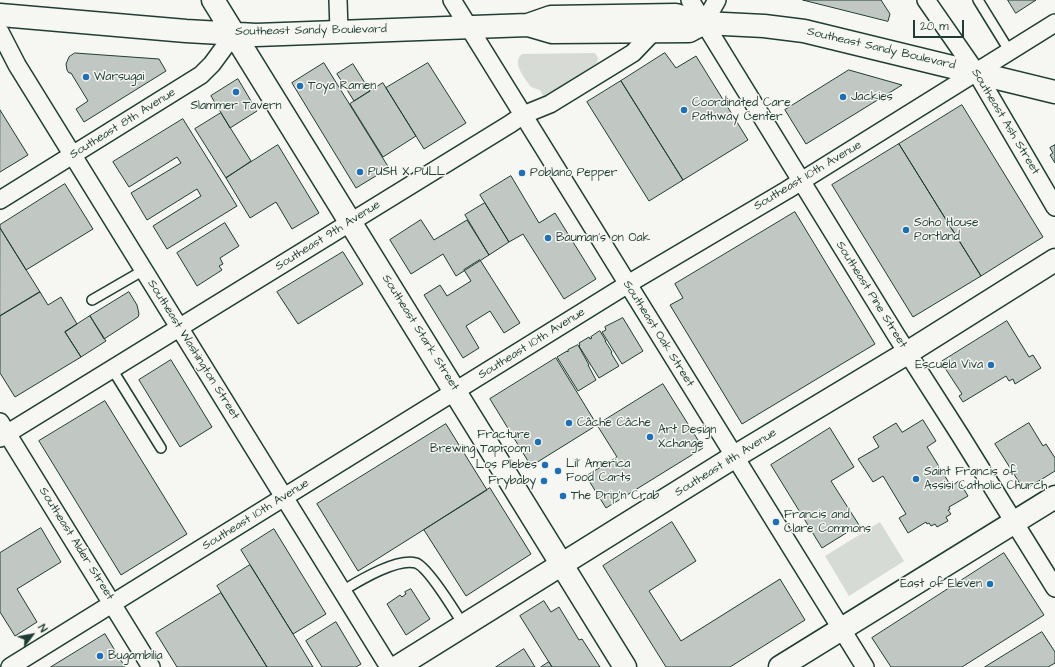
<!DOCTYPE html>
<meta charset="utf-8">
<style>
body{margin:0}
#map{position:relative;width:1055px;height:667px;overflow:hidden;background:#f6f6f2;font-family:"Architects Daughter",sans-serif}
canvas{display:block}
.north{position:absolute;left:12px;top:615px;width:40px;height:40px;-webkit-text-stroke:3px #f6f6f2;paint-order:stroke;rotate:58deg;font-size:11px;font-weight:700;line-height:16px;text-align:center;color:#1f3d34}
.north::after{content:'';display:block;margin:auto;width:14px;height:18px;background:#1f3d34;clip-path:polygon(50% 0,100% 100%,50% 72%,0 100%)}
.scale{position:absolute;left:913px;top:20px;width:51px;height:18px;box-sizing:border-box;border:2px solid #1f3d34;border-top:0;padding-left:5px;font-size:12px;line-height:14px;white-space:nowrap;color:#1f3d34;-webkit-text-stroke:3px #f6f6f2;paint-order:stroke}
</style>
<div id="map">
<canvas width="1055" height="667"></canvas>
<div class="north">N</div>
<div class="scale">20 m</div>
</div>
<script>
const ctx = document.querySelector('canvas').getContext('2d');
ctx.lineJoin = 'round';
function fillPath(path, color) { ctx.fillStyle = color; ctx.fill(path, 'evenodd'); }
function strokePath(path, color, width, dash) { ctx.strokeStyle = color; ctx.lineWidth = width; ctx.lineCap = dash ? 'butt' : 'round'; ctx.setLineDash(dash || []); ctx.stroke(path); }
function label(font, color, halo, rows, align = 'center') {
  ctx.font = font + ' "Architects Daughter",sans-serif'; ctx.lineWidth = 3; ctx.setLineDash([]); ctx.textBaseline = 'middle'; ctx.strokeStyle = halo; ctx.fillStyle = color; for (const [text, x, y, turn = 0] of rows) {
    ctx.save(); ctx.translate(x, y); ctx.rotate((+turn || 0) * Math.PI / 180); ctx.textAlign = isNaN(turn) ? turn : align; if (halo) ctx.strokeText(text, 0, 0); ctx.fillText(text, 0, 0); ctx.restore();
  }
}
const green = new Path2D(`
 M595,53L598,58L597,63L544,97L540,90L531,87C525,78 511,63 522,54Z
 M880,522L904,561L849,596L825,556Z`);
const building = new Path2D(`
 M803,0H881L890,14L888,21Z
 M1008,0H1036L1016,13Z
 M75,53L159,59L166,71L84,122L76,109L88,101L71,73H69L67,70L66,64L69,57Z
 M665,53L676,68L696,56L748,140L683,180L621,81Z
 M324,63L389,168L356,188L292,83Z
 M428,63L466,123L424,149L386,88Z
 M353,64L370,91L354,101L337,74Z
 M849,70L902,85L806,144L785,110Z
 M238,79L257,111L230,128L211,96Z
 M621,81L683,180L649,201L587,102Z
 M383,83L416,136L383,157L350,104Z
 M962,105L1043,237L981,276L899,144Z
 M0,110L28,155L0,172Z
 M221,113L251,161L226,178L195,129Z
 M183,119L237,206L167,249L153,226L201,196L197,189L147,220L131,193L181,163L177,157L129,187L113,162Z
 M899,144L981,276L913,317L832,185Z
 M278,145L319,213L292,229L276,202L250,218L226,178Z
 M1055,145V163L1050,155L1053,153L1050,148Z
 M511,176L539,223L555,213L596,279L564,299L523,234L509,242L480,195Z
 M65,184L93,229L26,270L0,228V225Z
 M485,203L509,242L489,255L465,215Z
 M795,212L875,344L742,424L670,305L683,298L675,284Z
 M421,220L434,240L467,220L489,255L456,276L443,254L411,274L390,240Z
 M225,223L239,246L220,258L223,264L219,266L222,270L197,286L177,253Z
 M0,228L40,292L0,316Z
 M343,252L363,284L298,324L277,292Z
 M480,260L520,323L504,333L490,311L466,326L479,348L463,358L424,295L440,285L447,296L471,281L464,270Z
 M40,292L48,305L61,297L77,324L65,332L81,357L15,397L0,373V316Z
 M129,292L137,305L139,314L138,317L104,339L90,316Z
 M90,316L106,341L81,357L65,332Z
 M623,318L643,351L622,364L602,332L606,330L605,327Z
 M1007,321L1029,357L1033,355L1041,368L1015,384L1013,379L1009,381L1006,376L963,402L959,396L962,394L941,362Z
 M600,331L606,341H605L612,352L611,353L619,366L599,378L579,346L580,345L579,343L589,337L590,339L592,338L591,337Z
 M578,345L589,365H588L596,380L578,391L557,357L567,351L568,352V350Z
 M556,358L597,425L531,466L490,399Z
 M171,360L212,427L180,447L139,380Z
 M663,384L703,448L606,508L586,476L617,457L597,425Z
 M105,401L187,534L121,575L39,441Z
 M923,420L936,441L927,447L951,486L959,481L968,496L949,507L950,509L948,510L951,514L946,517L948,521L937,527L935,524L931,526L929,523L927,524L926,522L908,533L899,518L906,514L883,476L873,482L858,459L879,447L873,437L896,423L902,432Z
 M1029,423L1043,446L1046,444L1055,458V471L1024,490L995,444Z
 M446,424L487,490L358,571L317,504Z
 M830,428L854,467L831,481L859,525L822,548L771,465Z
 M490,488L531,554L466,596L424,530Z
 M672,522L696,561L649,591L681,641L780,579L805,620L730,667H666L603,566Z
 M41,528L61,562L17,589L37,622L15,636L0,612V553Z
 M274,529L326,614L293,634L241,550Z
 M1004,553L1044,615L962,667H891L872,638Z
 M250,565L293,634L313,667H267L217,586Z
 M411,589L430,619L406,635L387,604L400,595L402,597L406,594L405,592Z
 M221,593L267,667H177L156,633Z
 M544,601L551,612L559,607L579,640L582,639L600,667H552L520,616Z
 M336,622L361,664L356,667H322L306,641Z
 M1042,632L1055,652V663L1048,667H985Z
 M105,634L125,667H51Z
 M524,649L535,667H496Z
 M549,662L552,667H541Z`);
const lane = new Path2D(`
 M978,0L1010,52
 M92,300L144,270
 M112,369L161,448
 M342,591C359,581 396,558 416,563C428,567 456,613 464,626`);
const street = new Path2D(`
 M338,0L339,31
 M452,0L865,667
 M690,0L896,335L960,435L1055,588
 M926,0L976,72L1055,207
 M704,23L717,0
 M0,32L17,65L389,667
 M0,200L201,75L212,64L234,34
 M0,422L151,667
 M0,438L510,124L523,115L550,104L633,53L654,31
 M10,667L628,284L787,190L1055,23`);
const secondary = new Path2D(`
 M213,0L625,667
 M0,15L186,31L256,35L528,25L552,32L689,31L704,23
 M528,25L551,17L676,15L704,23L764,26L804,31L1055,92
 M397,667L734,457L907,353L1055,260
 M780,667L1055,497`);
const markers = [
 [86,77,4,"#1f6fb2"],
 [300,86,4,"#1f6fb2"],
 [236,92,4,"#1f6fb2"],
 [843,97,4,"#1f6fb2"],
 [684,110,4,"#1f6fb2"],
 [360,172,4,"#1f6fb2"],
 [522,173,4,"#1f6fb2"],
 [906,230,4,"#1f6fb2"],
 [548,238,4,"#1f6fb2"],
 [991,365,4,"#1f6fb2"],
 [569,423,4,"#1f6fb2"],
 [650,437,4,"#1f6fb2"],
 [538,442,4,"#1f6fb2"],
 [545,465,4,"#1f6fb2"],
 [558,471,4,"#1f6fb2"],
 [916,479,4,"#1f6fb2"],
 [544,481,4,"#1f6fb2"],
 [563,496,4,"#1f6fb2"],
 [776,522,4,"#1f6fb2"],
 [990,584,4,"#1f6fb2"],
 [100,656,4,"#1f6fb2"]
];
const streetNames = [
 ["Southeast Sandy Boulevard",311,31,-1],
 ["Southeast Sandy Boulevard",881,49,13],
 ["Southeast Ash Street",1005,122,59],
 ["Southeast 8th Avenue",123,124,-32],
 ["Southeast 10th Avenue",808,176,-31],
 ["Southeast 9th Avenue",328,236,-32],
 ["Southeast Pine Street",871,295,58],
 ["Southeast Stark Street",420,333,58],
 ["Southeast Oak Street",658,334,58],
 ["Southeast 10th Avenue",532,344,-32],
 ["Southeast Washington Street",193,350,58],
 ["Southeast 11th Avenue",726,463,-32],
 ["Southeast 10th Avenue",256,515,-32],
 ["Southeast Alder Street",76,544,58]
];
const poiNames = [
 ["Warsugai",94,77],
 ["Toya Ramen",308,86],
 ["Jackies",851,97],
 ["Coordinated Care",692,103],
 ["Pathway Center",692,117],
 ["Slammer Tavern",236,106,"center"],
 ["PUSH X PULL",368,172],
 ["Poblano Pepper",530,173],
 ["Soho House",914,223],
 ["Portland",914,237],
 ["Bauman's on Oak",556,238],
 ["Escuela Viva",983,365,"right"],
 ["Câche Câche",577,423],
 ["Art Design",658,430],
 ["Xchange",658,444],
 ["Fracture",530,435,"right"],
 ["Brewing Taproom",530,449,"right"],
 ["Lil' America",566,464],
 ["Food Carts",566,478],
 ["Los Plebes",537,465,"right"],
 ["Saint Francis of",924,472],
 ["Assisi Catholic Church",924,486],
 ["Frybaby",536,481,"right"],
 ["The Drip'n Crab",571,496],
 ["Francis and",784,515],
 ["Clare Commons",784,529],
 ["East of Eleven",982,584,"right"],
 ["Bugambilia",108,656]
];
fillPath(green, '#d6dbd6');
fillPath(building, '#c1c8c3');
strokePath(building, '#1f3d34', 1);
strokePath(lane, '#1f3d34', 12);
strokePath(street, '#1f3d34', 20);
strokePath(secondary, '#1f3d34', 25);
strokePath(lane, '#f6f6f2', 9);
strokePath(street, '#f6f6f2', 17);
strokePath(secondary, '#f6f6f2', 22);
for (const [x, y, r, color] of markers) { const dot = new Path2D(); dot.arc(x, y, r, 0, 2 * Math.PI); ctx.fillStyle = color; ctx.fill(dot); strokePath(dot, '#f6f6f2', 1.5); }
label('12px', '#1f3d34', '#f6f6f2', streetNames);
label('12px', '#1f3d34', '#f6f6f2', poiNames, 'left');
</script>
